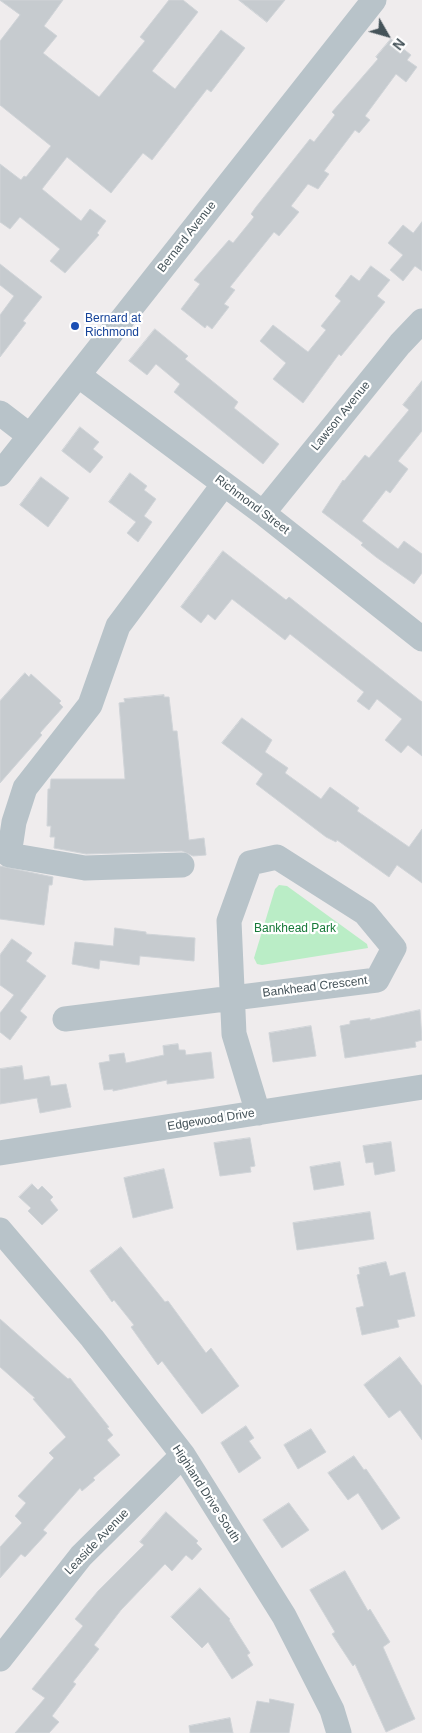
<!DOCTYPE html>
<style>
body{margin:0}
#map{position:relative;width:422px;height:1733px;overflow:hidden;background:#efeced;font-family:Arial,sans-serif}
canvas{display:block}
.north{position:absolute;left:362px;top:10px;width:50px;height:50px;-webkit-text-stroke:4px #fff;paint-order:stroke;rotate:128deg;font-size:14px;font-weight:700;line-height:20px;text-align:center;color:#455359}
.north::after{content:'';display:block;margin:auto;width:18px;height:22px;background:#455359;clip-path:polygon(50% 0,100% 100%,50% 72%,0 100%)}
</style>
<div id="map">
<canvas width="422" height="1733"></canvas>
<div class="north">N</div>
</div>
<script>
const ctx = document.querySelector('canvas').getContext('2d');
ctx.lineJoin = 'round';
function fillPath(path, color) { ctx.fillStyle = color; ctx.fill(path, 'evenodd'); }
function strokePath(path, color, width, dash) { ctx.strokeStyle = color; ctx.lineWidth = width; ctx.lineCap = dash ? 'butt' : 'round'; ctx.setLineDash(dash || []); ctx.stroke(path); }
function label(font, color, halo, rows, align = 'center') {
  ctx.font = font + ' Arial,sans-serif'; ctx.lineWidth = 4.5; ctx.setLineDash([]); ctx.textBaseline = 'middle'; ctx.strokeStyle = halo; ctx.fillStyle = color; for (const [text, x, y, turn = 0] of rows) {
    ctx.save(); ctx.translate(x, y); ctx.rotate((+turn || 0) * Math.PI / 180); ctx.textAlign = isNaN(turn) ? turn : align; if (halo) ctx.strokeText(text, 0, 0); ctx.fillText(text, 0, 0); ctx.restore();
  }
}
const green = new Path2D(`
 M279,885L287,886L367,944L368,948L262,965L257,964L254,958L275,889Z`);
const building = new Path2D(`
 M0,0H63L44,26L57,36L43,53L99,97L145,41L140,37L169,0H183L198,12L152,71L175,89L221,30L245,48L211,92L207,89L152,160L143,153L111,193L67,157L42,189L81,221L90,209L106,221L97,233L99,235L65,273L50,261L60,249L20,217L10,229L0,222V164L21,180L24,176L26,177L51,146L0,105V41L20,15Z
 M239,0H285L267,22Z
 M391,39L411,55L407,60L417,67L406,82L396,74L365,116L370,120L359,133L355,130L324,171L329,174L318,189L308,184L291,206L299,212L279,236L274,232L230,287L235,290L224,304L229,307L212,329L207,325L205,328L181,309L200,284L194,280L229,240L233,243L254,217L251,214L256,207L310,139L314,142L335,115L332,112L378,59L376,57Z
 M422,222V271L415,266L403,281L390,270L403,255L388,243L403,225L413,233Z
 M0,264L42,297L23,321L26,323L0,357V315L14,296L0,285Z
 M371,266L390,280L377,296L385,302L341,356L339,354L303,403L273,379L286,363L260,341L273,325L308,352L326,330L321,326L341,301L335,296L351,275L359,281Z
 M155,329L188,356L185,359L238,402L234,408L279,444L263,464L174,392L180,384L156,364L147,375L129,361Z
 M422,381V431L398,461L408,469L390,493L386,490L362,521L398,549L404,541L422,554V573L414,584L376,557L361,545L363,543L322,512L343,480L344,481L365,455L369,458L409,410L403,405Z
 M80,427L99,442L93,449L103,457L90,473L62,451Z
 M130,473L147,486L144,490L156,499L144,516L152,522L138,542L127,533L136,522L109,502Z
 M41,477L69,498L48,527L20,505Z
 M223,551L286,600L289,597L422,702V756L408,745L401,753L385,740L402,719L377,699L369,710L357,701L364,692L290,634L285,640L232,599L215,620L208,614L201,623L181,607Z
 M25,673L29,677L31,674L61,701L59,703L63,707L40,733L42,735L0,783V701Z
 M164,695V697H169L173,731H177L189,840L204,838L206,855L193,856L182,851L86,854L54,848L55,837H50L51,826H47L48,789H50L51,779H125L119,703L125,702L124,699Z
 M242,718L272,740L265,752L288,768L285,773L321,799L330,787L359,808L357,811L409,847L422,829V883L397,865L389,877L337,840L336,842L326,837L256,784L263,774L222,743Z
 M0,866L53,877L52,885H49L44,925L0,919Z
 M115,928L146,932V934L195,938L194,961L140,956L139,965L100,960L99,969L72,964L75,942L113,946Z
 M12,939L32,953L26,961L46,976L20,1011L27,1017L10,1040L0,1032V1013L14,995L0,985V955Z
 M420,1010L422,1040L415,1042L416,1047L345,1058L340,1026L350,1024V1021L370,1018V1020Z
 M311,1026L316,1056L273,1062L269,1033Z
 M178,1044L179,1050H185L186,1055L211,1052L214,1078L167,1084V1080L113,1091V1089L104,1090L99,1063L110,1061L109,1055L124,1053L126,1063L164,1055L163,1046Z
 M22,1066L24,1080L49,1076L51,1086L66,1084L71,1107L40,1113L37,1098L0,1104V1069Z
 M250,1138L255,1166L250,1167L251,1172L220,1176L214,1143Z
 M391,1142L395,1171L375,1175L373,1162L366,1163L363,1146Z
 M340,1162L344,1185L314,1190L310,1167Z
 M164,1169L173,1208L133,1218L124,1178Z
 M32,1184L38,1190L42,1186L53,1197L50,1200L58,1210L42,1225L28,1211L31,1208L19,1197Z
 M370,1212L374,1239L297,1250L293,1223Z
 M121,1247L165,1302L168,1301L206,1353L211,1348L239,1386L202,1414L162,1361L158,1365L131,1327L134,1325L114,1300L112,1302L90,1271Z
 M386,1262L390,1276L405,1272L415,1316L397,1320L399,1327L362,1335L356,1308L364,1306L357,1275L360,1274L359,1268Z
 M0,1319L68,1379L70,1378L109,1427L107,1428L113,1435L107,1440L120,1455L93,1478L95,1480L82,1491L80,1488L43,1530L47,1533L25,1557L21,1554L0,1578V1547L22,1523L15,1516L26,1503L18,1496L54,1458L49,1453L66,1437L33,1399L35,1398L0,1367Z
 M400,1357L422,1386V1440L400,1410L389,1418L364,1385Z
 M246,1426L254,1438L249,1441L261,1458L239,1473L221,1443Z
 M311,1429L326,1452L298,1469L284,1445Z
 M354,1456L364,1470L366,1469L400,1518L382,1530L358,1493L348,1500L328,1473Z
 M289,1503L309,1530L282,1548L263,1520Z
 M166,1512L198,1541L196,1543L202,1549L192,1560L186,1555L172,1571L165,1564L121,1610L94,1645L99,1649L73,1682L76,1684L52,1716L59,1722L49,1733H15L45,1698L32,1689L83,1626L75,1619L98,1591L144,1545L140,1542Z
 M345,1571L368,1611L370,1609L390,1642L383,1647L415,1719L386,1732L355,1664L353,1666L332,1634L335,1632L310,1590Z
 M200,1588L230,1619L229,1620L250,1653L247,1655L253,1665L232,1679L208,1642L202,1648L171,1617Z
 M270,1699L294,1704L289,1733H250L257,1701L269,1703Z
 M230,1718L233,1733H190L189,1726Z`);
const minor = new Path2D(`
 M78,375L263,513L422,639
 M0,413L30,436
 M0,474L374,0
 M263,513L400,344L422,321
 M182,865L85,868L9,855L14,822L25,788L90,705L118,626L224,484
 M65,1019L377,980L394,948L365,913L277,857L250,863L229,921L234,1034L258,1113
 M0,1153L422,1087
 M0,1230L92,1338L183,1455L284,1616L332,1710L339,1733
 M0,1659L81,1556L183,1455`);
const markers = [
 [75,326,5,"#1a4fb4"]
];
const streetNames = [
 ["Bernard Avenue",187,237,-52],
 ["Lawson Avenue",341,416,-51],
 ["Richmond Street",252,505,37],
 ["Bankhead Crescent",315,987,-7],
 ["Edgewood Drive",211,1120,-9],
 ["Highland Drive South",206,1494,57],
 ["Leaside Avenue",97,1542,-46]
];
const transitNames = [
 ["Bernard at",85,319],
 ["Richmond",85,333]
];
const parkNames = [
 ["Bankhead Park",295,929]
];
fillPath(green, '#baedc6');
fillPath(building, '#c6cbcf');
strokePath(building, '#d0d4d8', 1);
strokePath(minor, '#b8c3c9', 25);
for (const [x, y, r, color] of markers) { const dot = new Path2D(); dot.arc(x, y, r, 0, 2 * Math.PI); ctx.fillStyle = color; ctx.fill(dot); strokePath(dot, '#fff', 2); }
label('12px', '#455359', '#fff', streetNames);
label('12px', '#164399', '#fff', transitNames, 'left');
label('12px', '#177939', '#fff', parkNames);
</script>
